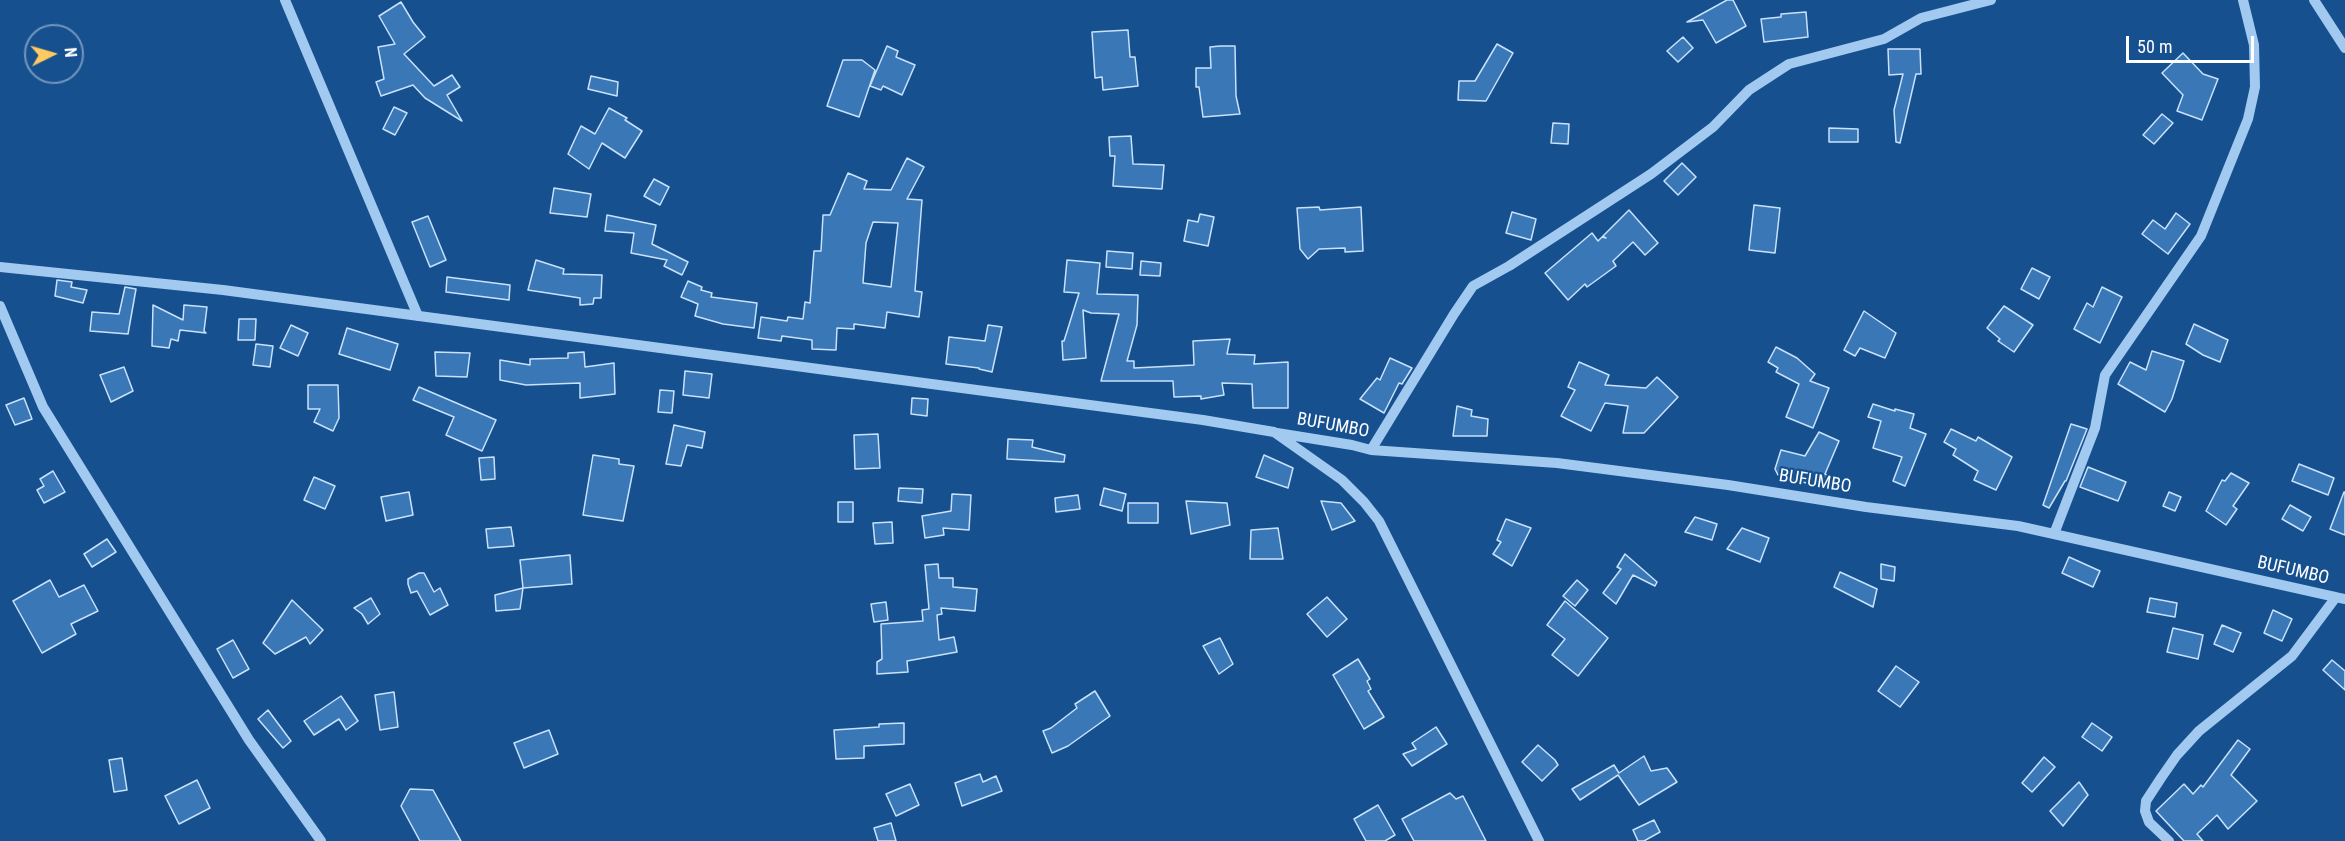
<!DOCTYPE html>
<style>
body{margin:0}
#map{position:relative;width:2345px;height:841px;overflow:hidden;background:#16508f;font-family:"Roboto Condensed",sans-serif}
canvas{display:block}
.north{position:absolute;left:24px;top:24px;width:60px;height:60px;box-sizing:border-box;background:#16508f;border:2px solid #7396bc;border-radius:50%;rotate:85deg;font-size:16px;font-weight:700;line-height:24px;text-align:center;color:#fff}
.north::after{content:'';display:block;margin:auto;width:21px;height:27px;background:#ffca61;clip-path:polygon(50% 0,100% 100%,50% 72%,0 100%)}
.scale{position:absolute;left:2126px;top:36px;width:128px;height:27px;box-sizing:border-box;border:3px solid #fff;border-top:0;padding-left:8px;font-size:18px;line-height:21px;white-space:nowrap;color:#fff;-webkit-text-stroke:4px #16508f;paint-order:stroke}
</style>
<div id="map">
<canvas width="2345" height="841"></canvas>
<div class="north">N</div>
<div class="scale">50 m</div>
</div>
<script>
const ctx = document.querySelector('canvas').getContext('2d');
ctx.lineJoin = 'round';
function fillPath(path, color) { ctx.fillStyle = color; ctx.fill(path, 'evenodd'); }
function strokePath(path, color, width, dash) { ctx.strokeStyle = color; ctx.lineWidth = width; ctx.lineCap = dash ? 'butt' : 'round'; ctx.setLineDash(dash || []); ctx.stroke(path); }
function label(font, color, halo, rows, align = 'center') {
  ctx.font = font + ' "Roboto Condensed",sans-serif'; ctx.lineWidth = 4.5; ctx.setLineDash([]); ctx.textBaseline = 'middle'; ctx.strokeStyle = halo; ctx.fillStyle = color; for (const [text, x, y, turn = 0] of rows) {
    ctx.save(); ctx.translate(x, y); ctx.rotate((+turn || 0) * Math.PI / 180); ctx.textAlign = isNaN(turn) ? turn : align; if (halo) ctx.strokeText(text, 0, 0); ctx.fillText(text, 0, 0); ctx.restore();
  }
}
const building = new Path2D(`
 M1727,0H1733L1746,26L1716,43L1703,20L1687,22Z
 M401,2L413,22L425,37L404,54L434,86L452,75L460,87L447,95L462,121L425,98L413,85L381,96L376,82L384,79L378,47L395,44L379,16Z
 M1806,12L1808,37L1764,42L1761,19L1781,17V14Z
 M1128,30L1130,57H1135L1138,86L1103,90L1102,77L1095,78L1092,32Z
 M1683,37L1693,48L1678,62L1667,51Z
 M1497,44L1513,53L1486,101L1458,100L1459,81H1475Z
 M887,46L898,51L896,57L915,65L902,95L883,86L881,90L870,86Z
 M1220,46H1235L1236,96L1240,114L1203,117L1199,87H1196V68H1211L1210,47Z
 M1888,49H1920L1921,74H1916L1900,143L1896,142L1894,110L1903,74L1889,75Z
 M2183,53L2203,74L2218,79L2202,120L2177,111L2183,95L2162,73Z
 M843,60H862L875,70L859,117L827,106Z
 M591,76L618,82L617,96L588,89Z
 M394,107L407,113L395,135L383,129Z
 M609,108L627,118L625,120L642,131L625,158L602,143L589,169L568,154L581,126L595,134Z
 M2162,114L2173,123L2154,144L2143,135Z
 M1553,123L1569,124L1568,144L1551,143Z
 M1829,128L1858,129V142H1829Z
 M1131,136L1133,164L1164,165L1162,189L1113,186L1115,156H1110L1109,137Z
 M907,158L924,167L907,199L922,200L915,291L922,292L919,317L887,312L885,328L854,324V329L837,328L836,350L812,349V340L782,336L781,341L758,338L761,317L787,321L788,317L803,319L805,302L810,303L814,251H821L823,215H830L848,173L867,181L864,189L891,190ZM873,222L898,223L891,287L863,283L866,243Z
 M1682,163L1696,177L1678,195L1664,181Z
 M654,179L669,187L660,205L644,196Z
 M554,188L591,194L587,217L550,213Z
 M1754,205L1780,208L1775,253L1749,250Z
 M1319,207L1320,210L1361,207L1363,251L1345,252V248L1319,249L1308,259L1300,249L1297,208Z
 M1629,210L1658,243L1645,255L1633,242L1613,261L1616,266L1587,287L1585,284L1568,300L1545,273L1592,233L1598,241L1602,237L1606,238L1603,236Z
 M1512,212L1536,219L1531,240L1506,233Z
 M2176,213L2190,224L2168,254L2142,234L2153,220L2165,229Z
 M1200,214L1214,217L1208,246L1184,241L1188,220L1198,222Z
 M607,215L656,225L652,244L688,262L682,275L664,266L667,260L631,253L634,233L605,231Z
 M428,216L446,260L430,267L412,222Z
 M1107,251L1133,253L1132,269L1106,267Z
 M536,260L564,269L563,274L602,275L601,298H594L593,304L580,305V298L528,290Z
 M1067,260L1100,263L1097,294L1138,295L1137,325L1127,361H1134V368L1194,365L1193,341L1230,339L1227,354L1255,355L1254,364L1288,362V408H1253L1252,384L1222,383L1224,395L1201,399V396L1174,397L1173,381H1101L1119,314L1091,313L1083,310L1086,358L1063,360L1062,341H1064L1079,293L1064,292Z
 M1141,261L1161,263L1160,276L1140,275Z
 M2032,268L2050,277L2039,299L2021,289Z
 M447,277L510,285L509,300L446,292Z
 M57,280L72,282L71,287L87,290L83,303L55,296Z
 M688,281L702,287L701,290L712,293L711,297L757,303L754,328L723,324L695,316L698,304L681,297Z
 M125,287L136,289L128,334L90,331L92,312L119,314Z
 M2102,287L2122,297L2100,343L2074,329L2087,303L2093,307Z
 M153,305L183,320L184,305L207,307L204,331L206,333L180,330L178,341L171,339L169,348L152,346Z
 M2004,306L2033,325L2014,352L1998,341L2000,339L1987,328Z
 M1864,311L1896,333L1885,358L1860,348L1855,356L1844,350Z
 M239,319H256L255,340H238Z
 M2194,324L2228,340L2220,362L2203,355L2186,344Z
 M291,325L308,333L298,356L280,348Z
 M988,325L1002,327L992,372L979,369V368L946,364L949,337L985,341Z
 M347,328L398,344L390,370L339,354Z
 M256,344L273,346L270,367L253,365Z
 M1776,347L1797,358L1815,374L1810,381L1829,388L1813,428L1786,417L1799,384L1776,372L1778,368L1768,362Z
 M2152,351L2184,361L2172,399L2165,412L2118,384L2130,362L2146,370Z
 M435,352L470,353L467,377L436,376Z
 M584,352L585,367L614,363L615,394L580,398V383L526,385L500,380V360L530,365V359L568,358V353Z
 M1390,358L1412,368L1402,384L1399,383L1384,413L1360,399L1377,378L1380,380Z
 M1579,362L1609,375L1605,385L1646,388L1657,377L1678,397L1644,433H1623L1628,406L1605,403L1591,431L1561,416L1575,390L1568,387Z
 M124,367L133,391L111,402L100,375Z
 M685,371L712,374L709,398L683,395Z
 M308,385H338L339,418L333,431L314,422L320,409H308Z
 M419,387L496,420L482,451L446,435L454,417L413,400Z
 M660,390L674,391L672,413L658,412Z
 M24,398L32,419L15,425L6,405Z
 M912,398L928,399L927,416L911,414Z
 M1873,404L1895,411V409L1914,414L1910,428L1926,434L1905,486L1893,481L1902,457L1873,448L1881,421L1868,417Z
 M1457,406L1472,410L1471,416L1488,419L1487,436H1453Z
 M2071,424L2087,429L2066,481H2065L2049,508L2043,505Z
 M674,425L705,432L702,448L687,445L681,466L666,464Z
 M1951,429L1976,441L1978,437L2012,457L1996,490L1974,480L1978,471L1953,455L1956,449L1944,442Z
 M1819,432L1839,441L1825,474L1827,475L1824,488L1778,475L1775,469L1781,450L1805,456Z
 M878,434L880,468L855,469L854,435Z
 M1008,439L1033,440L1032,447L1065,455L1064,462L1007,459Z
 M593,455L619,459V464L634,466L623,521L583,515Z
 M1264,455L1293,468L1288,488L1256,477Z
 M494,457L495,479L481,480L479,458Z
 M2299,464L2334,478L2328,495L2292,481Z
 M2088,467L2126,482L2118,501L2080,487Z
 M53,471L65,492L44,503L37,490L44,486L40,479Z
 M2231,473L2249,483L2233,506L2237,509L2226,525L2206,511L2222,480L2225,481Z
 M314,477L335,486L325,509L304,500Z
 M899,488L923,489L922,503L898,501Z
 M1104,488L1126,494L1122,511L1100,505Z
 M409,492L413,515L386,521L381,497Z
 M2169,492L2181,497L2175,511L2163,506Z
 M2344,492H2345V535L2330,529Z
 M952,494L971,495L969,530L943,528L944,535L925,538L922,516L951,511Z
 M1078,495L1080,509L1056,512L1055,498Z
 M1186,501L1227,503L1230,525L1191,534Z
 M1321,501L1341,503L1355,521L1332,530Z
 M838,502H853V522H838Z
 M1128,503H1158V523H1128Z
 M2290,505L2311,517L2303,531L2282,519Z
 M1695,517L1717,524L1712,540L1685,532Z
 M1506,519L1531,528L1512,566L1493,554L1501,542L1497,540Z
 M892,522L893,543L875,544L873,523Z
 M511,527L514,546L488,548L486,529Z
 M1278,528L1283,559H1250L1251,530Z
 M1742,528L1769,538L1760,562L1727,549Z
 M107,539L116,552L92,567L84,554Z
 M1625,554L1657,582L1655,586L1633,575L1616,604L1603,593L1621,569L1617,567Z
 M570,555L572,584L523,588L520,560Z
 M2069,557L2100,571L2093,587L2062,573Z
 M938,564L939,578H953V587L977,589L975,611L941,608L942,614L937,615L939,640L954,637L957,652L907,661L908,672L877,674V662L882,659L881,624L923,621L922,610L929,609L925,565Z
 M1881,564L1895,567L1894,581L1881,579Z
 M1840,572L1877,589L1873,607L1834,587Z
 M419,573H424L434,592L440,588L448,605L430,615L417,591L411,593L408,584V579Z
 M50,580L59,597L84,585L98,611L71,624L76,634L42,653L13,601Z
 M1577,580L1588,590L1575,606L1563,596Z
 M523,588L520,609L496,611L495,595Z
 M1327,597L1347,619L1327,637L1307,614Z
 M371,598L380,614L368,624L362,614L354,608Z
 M2150,598L2177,603L2175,617L2147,612Z
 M292,600L323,630L310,644L306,637L275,654L263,643Z
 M1565,601L1608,638L1578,676L1552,655L1565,639L1547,625Z
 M886,602L888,620L874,622L871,604Z
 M2273,610L2292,619L2282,641L2264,633Z
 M2222,625L2241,633L2233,652L2214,644Z
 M2173,628L2203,635L2198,659L2167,652Z
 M1220,638L1233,664L1219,674L1203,646Z
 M233,640L249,669L233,678L217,649Z
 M1358,659L1370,679L1367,681L1371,689L1368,691L1384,717L1364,729L1333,675Z
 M2332,660L2345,671V690L2323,670Z
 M1896,666L1919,682L1900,707L1878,691Z
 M1095,691L1110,716L1068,746L1052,753L1043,731L1051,728L1077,708L1075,704Z
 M394,692L398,727L380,730L375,695Z
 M341,696L358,721L346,730L339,719L314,735L304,721Z
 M268,710L291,741L283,748L258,719Z
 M904,723V744L864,746V758L836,759L834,730L879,727V724Z
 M2092,723L2112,737L2102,751L2082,737Z
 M1436,727L1447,744L1412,766L1403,754L1416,749L1412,743Z
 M549,730L558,754L524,768L514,743Z
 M2238,740L2250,749L2231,775L2257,801L2228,829L2217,815L2197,834L2203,841H2184L2156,811L2184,784L2193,794L2201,785L2203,787Z
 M1538,745L1555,760L1558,765L1542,781L1522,762Z
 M1644,756L1651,771L1667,768L1677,782L1639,805L1618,775L1580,800L1572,789L1614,765L1619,773Z
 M2044,757L2055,767L2032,792L2022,783Z
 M122,758L127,790L114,792L109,760Z
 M980,774L983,782L996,776L1002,791L962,806L955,783Z
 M197,780L210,808L179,824L165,796Z
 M2079,782L2088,795L2063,826L2050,811Z
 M910,784L919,805L896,816L886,794Z
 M410,789L433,790L461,841H420L401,806Z
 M1450,793L1456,799L1463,796L1486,841H1414L1402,819Z
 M1378,805L1395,835L1385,841H1366L1354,819Z
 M1654,820L1660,832L1644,841H1638L1633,830Z
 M891,823L896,841H878L874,828Z`);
const minor = new Path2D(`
 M285,0L418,316
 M2314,0L2345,48
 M0,267L223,290L1203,420L1274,432L1342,480L1364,502L1379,521L1539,841
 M0,306L43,407L249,740L321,841
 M1277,433L1352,445L1371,450L1557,463L1728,485L1866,507L2018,526L2345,599
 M1371,450L1454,314L1473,286L1509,266L1651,174L1713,127L1749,90L1789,64L1884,39L1921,18L1991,0
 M2054,534L2095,428L2105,375L2201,236L2248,119L2255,87L2254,45L2243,0
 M2169,841L2149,822L2145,811L2146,801L2161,778L2177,755L2199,731L2292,656L2336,597`);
const streetNames = [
 ["BUFUMBO",1333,426,10],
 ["BUFUMBO",1815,482,9],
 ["BUFUMBO",2293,571,13]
];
fillPath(building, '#3a77b6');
strokePath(building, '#c9e2fb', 1.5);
strokePath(minor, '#a2c9f0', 10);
label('18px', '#fff', '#16508f', streetNames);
</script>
